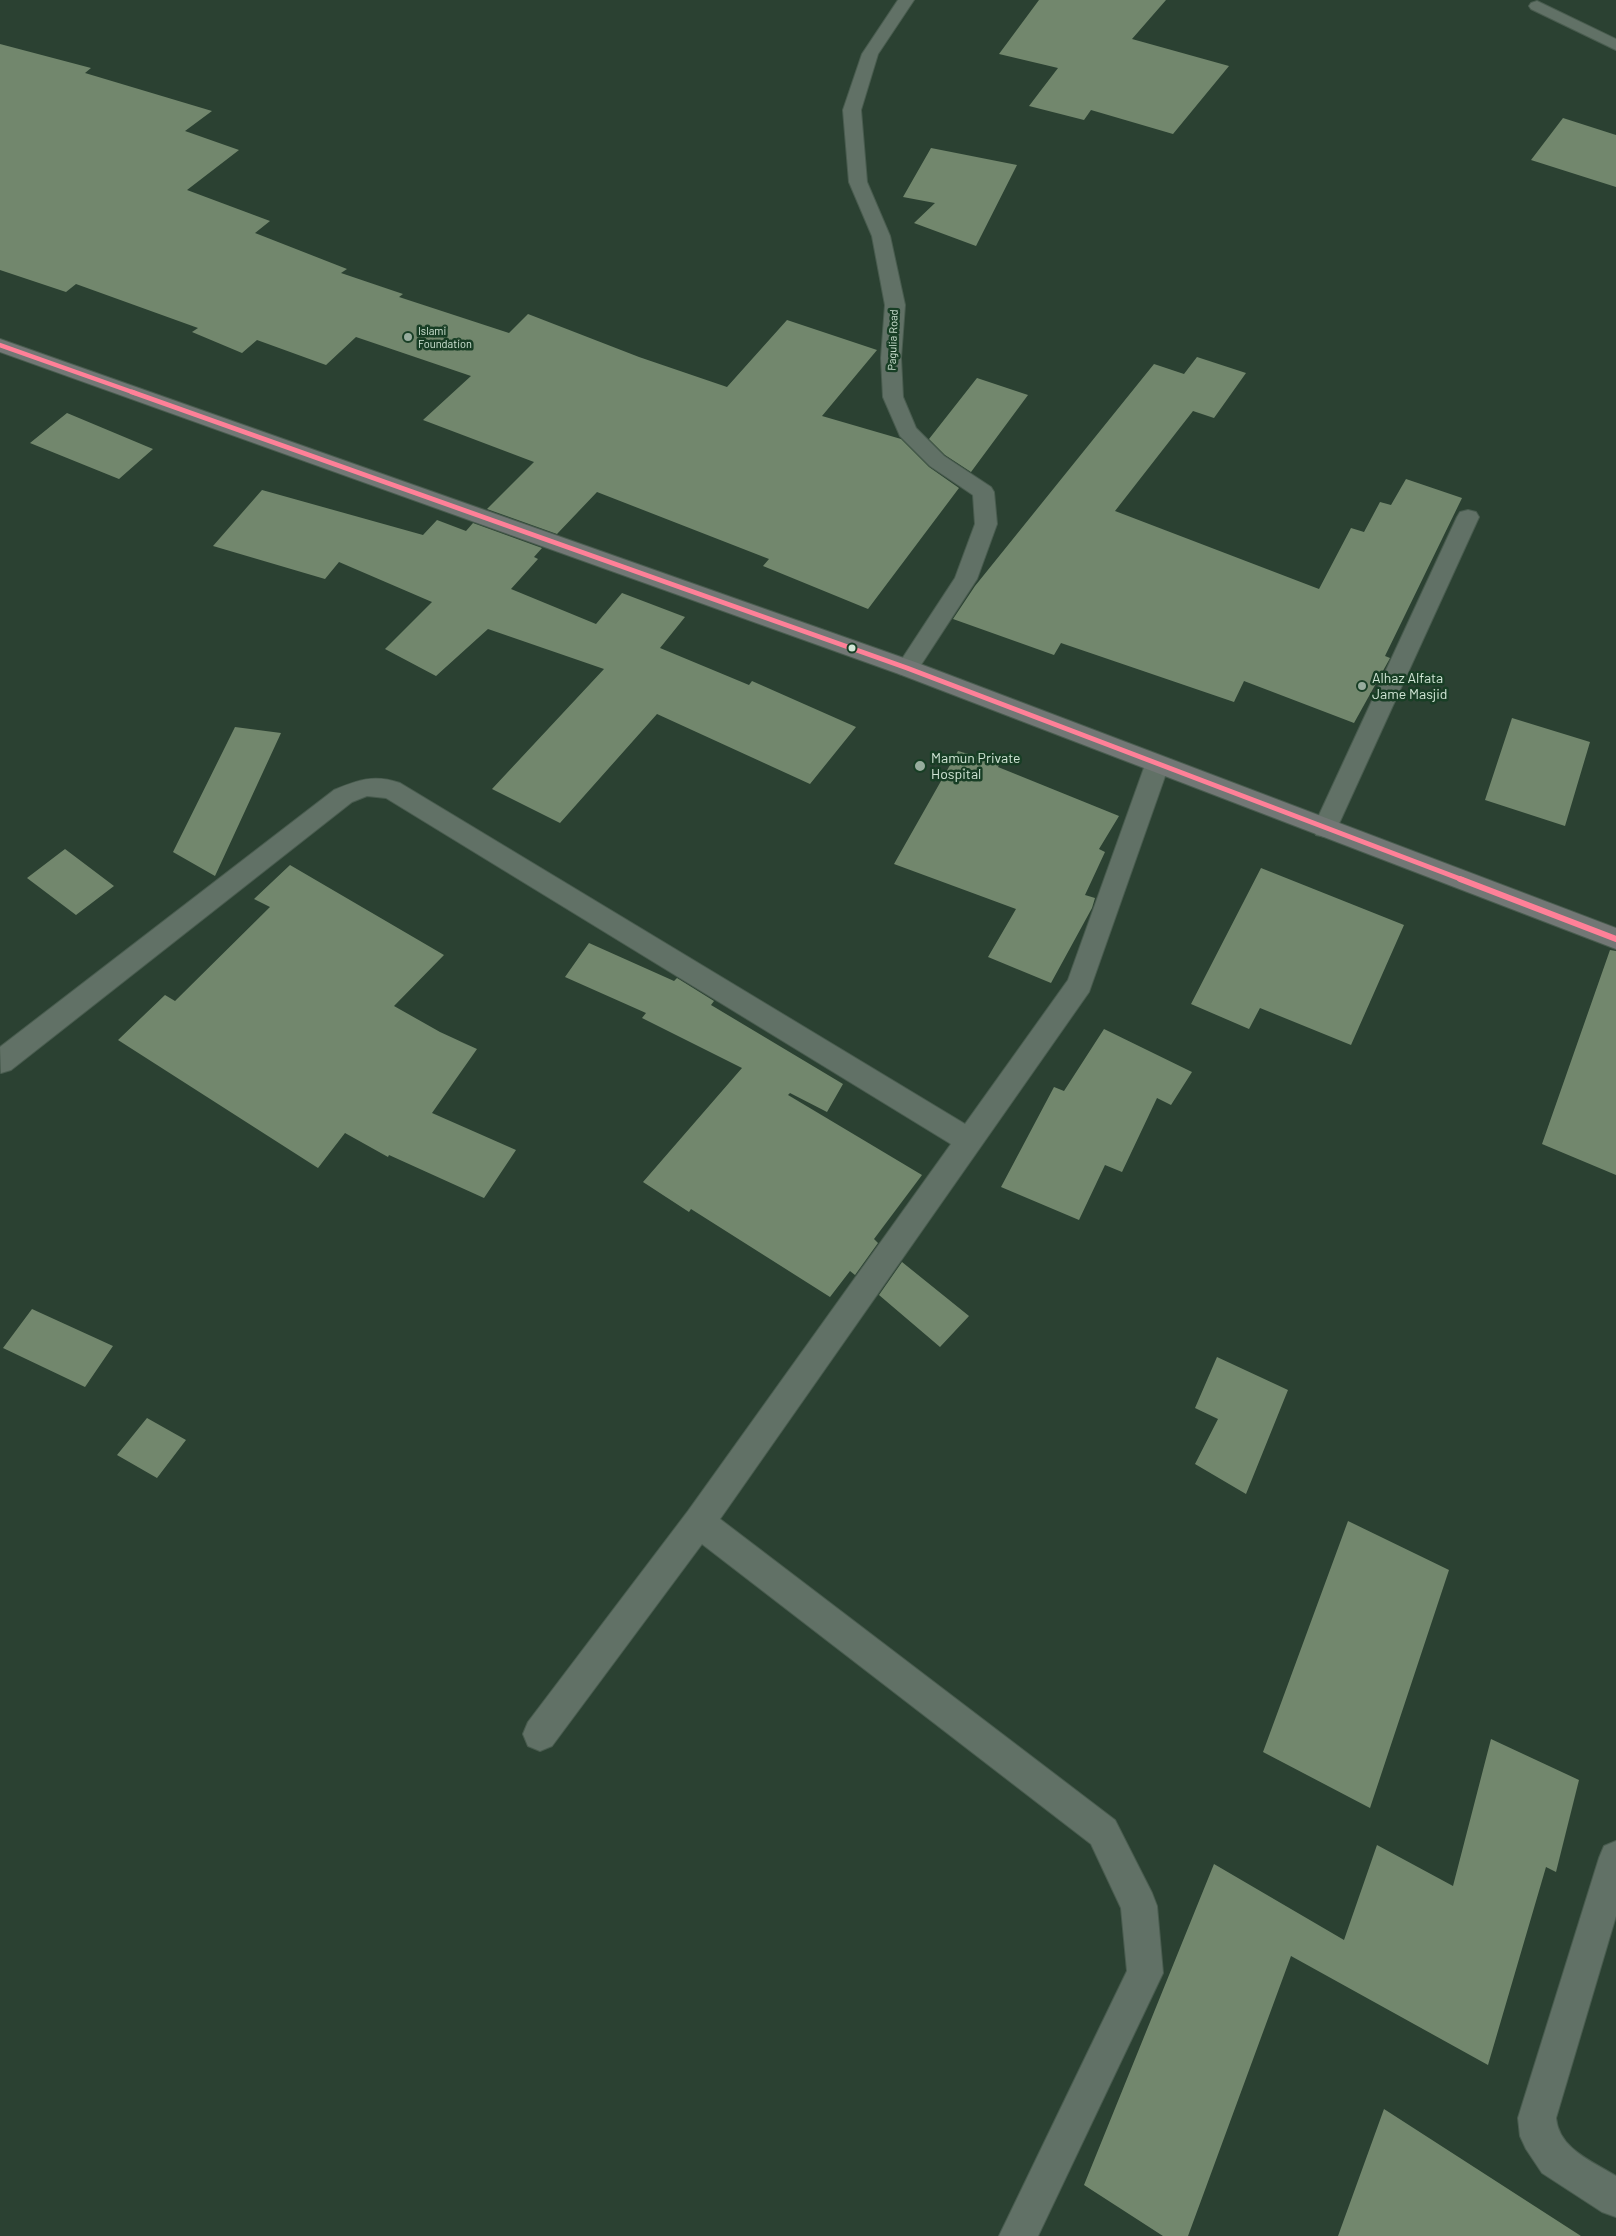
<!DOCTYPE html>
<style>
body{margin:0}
canvas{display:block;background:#2b4132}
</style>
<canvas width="1616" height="2236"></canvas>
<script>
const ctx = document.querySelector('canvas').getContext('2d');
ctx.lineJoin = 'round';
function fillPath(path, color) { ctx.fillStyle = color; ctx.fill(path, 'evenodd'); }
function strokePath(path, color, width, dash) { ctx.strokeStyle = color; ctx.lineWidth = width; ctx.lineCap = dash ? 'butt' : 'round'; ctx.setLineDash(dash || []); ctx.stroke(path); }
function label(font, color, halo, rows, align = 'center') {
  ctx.font = font + ' Barlow,sans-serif'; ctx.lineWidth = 5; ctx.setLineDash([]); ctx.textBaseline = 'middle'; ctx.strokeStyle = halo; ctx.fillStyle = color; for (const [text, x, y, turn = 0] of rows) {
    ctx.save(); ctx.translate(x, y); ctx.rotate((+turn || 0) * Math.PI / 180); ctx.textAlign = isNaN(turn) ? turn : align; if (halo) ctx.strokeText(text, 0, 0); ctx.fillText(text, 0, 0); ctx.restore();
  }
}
const building = new Path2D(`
 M1039,0H1166L1132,39L1229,66L1173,134L1091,110L1084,120L1029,106L1058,68L999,54Z
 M0,44L91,68L85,73L212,111L185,131L239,150L187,190L270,221L255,233L347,269L341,273L403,294L399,297L509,333L528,314L639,357L727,387L787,320L877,350L822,416L901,439L929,467L959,488L868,609L763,566L769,559L597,492L557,534L487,509L534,462L423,420L471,376L356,337L326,365L257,340L242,353L192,332L198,328L76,284L66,292L0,270Z
 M1563,118L1616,135V187L1531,160Z
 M931,148L1017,165L976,246L914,223L935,203L903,197Z
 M1197,357L1246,373L1214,418L1193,411L1115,511L1319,589L1351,528L1364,532L1380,502L1391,505L1406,479L1462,498L1385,656L1390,658L1389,660L1354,723L1244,681L1234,702L1061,643L1054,655L953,619L975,586L1154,364L1184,374Z
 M977,378L1028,395L971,472L945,455L929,439Z
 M67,413L153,449L119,479L30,443Z
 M262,490L423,535L437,520L466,531L473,523L542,548L534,557L538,559L511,589L596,624L622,593L685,617L660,648L749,685L752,681L856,727L810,784L657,714L560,823L492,789L604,669L488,629L436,676L385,649L432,602L339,562L325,579L213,546Z
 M1512,718L1590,742L1565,826L1485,800Z
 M235,727L281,733L215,876L173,852Z
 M958,751L1000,763L998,767L1119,816L1099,849L1105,852L1085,895L1095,898L1092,908L1051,983L988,957L1016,909L894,864Z
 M65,849L114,886L76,915L27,878Z
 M290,865L444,955L394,1006L440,1032L477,1049L432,1113L516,1150L484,1198L389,1155L388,1157L345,1133L318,1168L118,1040L165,995L175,1001L270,907L254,899Z
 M1261,868L1404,925L1351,1045L1260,1008L1249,1029L1191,1004Z
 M589,943L674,981L677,978L714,1001L711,1005L843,1084L827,1112L790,1093L788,1095L922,1175L874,1239L878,1243L855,1275L850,1271L830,1297L691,1209L689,1212L643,1182L742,1068L642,1018L646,1013L565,977Z
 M1610,950L1616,951V1175L1542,1144Z
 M1104,1029L1192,1072L1171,1105L1157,1098L1122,1172L1105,1165L1079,1220L1001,1187L1054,1087L1064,1091Z
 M902,1262L969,1316L940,1347L879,1295Z
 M32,1309L113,1346L85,1387L3,1348Z
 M1217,1357L1288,1390L1246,1494L1195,1464L1218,1419L1195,1408Z
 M147,1418L186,1440L157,1478L117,1455Z
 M1348,1521L1449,1570L1370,1808L1263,1752Z
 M1491,1739L1579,1780L1556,1872L1546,1867L1488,2065L1291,1956L1188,2236H1163L1084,2185L1214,1864L1344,1940L1377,1845L1453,1886Z
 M1384,2109L1581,2236H1338Z`);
const minor = new Path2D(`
 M1537,1L1616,39V50L1531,9L1529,6L1531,3Z
 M1468,510L1476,512L1479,517L1337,828L1334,835L1325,837L1316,835L1313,828L1457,517L1460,512Z
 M1157,756L1165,759L1169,765L1089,992L720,1519L1115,1820L1152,1893L1157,1906L1163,1973L1038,2236H999L1127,1971L1121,1908L1091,1844L702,1544L552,1746L540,1751L528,1746L523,1734L528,1722L688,1511L951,1144L386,798L367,796L352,802L11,1070L1,1073L0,1047L334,790C358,780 374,774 400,783L965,1124L1068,980L1145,765L1149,759Z
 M1616,1841V1916L1556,2118C1559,2149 1592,2161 1616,2176V2217L1602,2212L1542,2173L1526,2149L1520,2136L1518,2118L1599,1858L1604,1846Z`);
const tertiary = new Path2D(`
 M898,0H914L878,54L861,110L867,182L890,236L905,305L901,358L903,397L916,428L944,456L991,487L994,492L997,524L977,579L915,674L907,676L899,674L896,668L955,578L975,524L973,495L930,466L900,436L883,397L881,358L885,305L872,236L849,182L843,110L862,54Z`);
const trunk = new Path2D(`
 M0,339L915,662L1616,928V949L899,674L0,352Z`);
const bus1Far2 = new Path2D(`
 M0,345L135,393`);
const bus1Far1 = new Path2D(`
 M132,392L907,668L1463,880`);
const bus1 = new Path2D(`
 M1460,879L1616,939`);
const markers = [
 [408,337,5,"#97ac9d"],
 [852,648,4.5,"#d1e6d6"],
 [1362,686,5,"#97ac9d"],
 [920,766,6,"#97ac9d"]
];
const farPoinames = [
 ["Islami",418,331],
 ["Foundation",418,344]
];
const farStreetnames = [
 ["Pagulia Road",893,340,-88]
];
const poiNames = [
 ["Alhaz Alfata",1372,678],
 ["Jame Masjid",1372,694],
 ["Mamun Private",931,758],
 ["Hospital",931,774]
];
fillPath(building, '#72876d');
strokePath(minor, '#495c4f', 2);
strokePath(tertiary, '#495c4f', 2);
strokePath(trunk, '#495c4f', 2);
fillPath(minor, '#617166');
fillPath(tertiary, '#617166');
fillPath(trunk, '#727775');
strokePath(bus1Far2, '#ff8098', 4.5);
strokePath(bus1Far1, '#ff8098', 5);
strokePath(bus1, '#ff8098', 6);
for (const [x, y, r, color] of markers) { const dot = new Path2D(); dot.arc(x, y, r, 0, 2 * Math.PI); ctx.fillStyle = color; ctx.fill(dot); strokePath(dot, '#183e25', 2); }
label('11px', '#d1e6d6', '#183e25', farPoinames, 'left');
label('11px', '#d1e6d6', '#183e25', farStreetnames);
label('14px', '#d1e6d6', '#183e25', poiNames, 'left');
</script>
